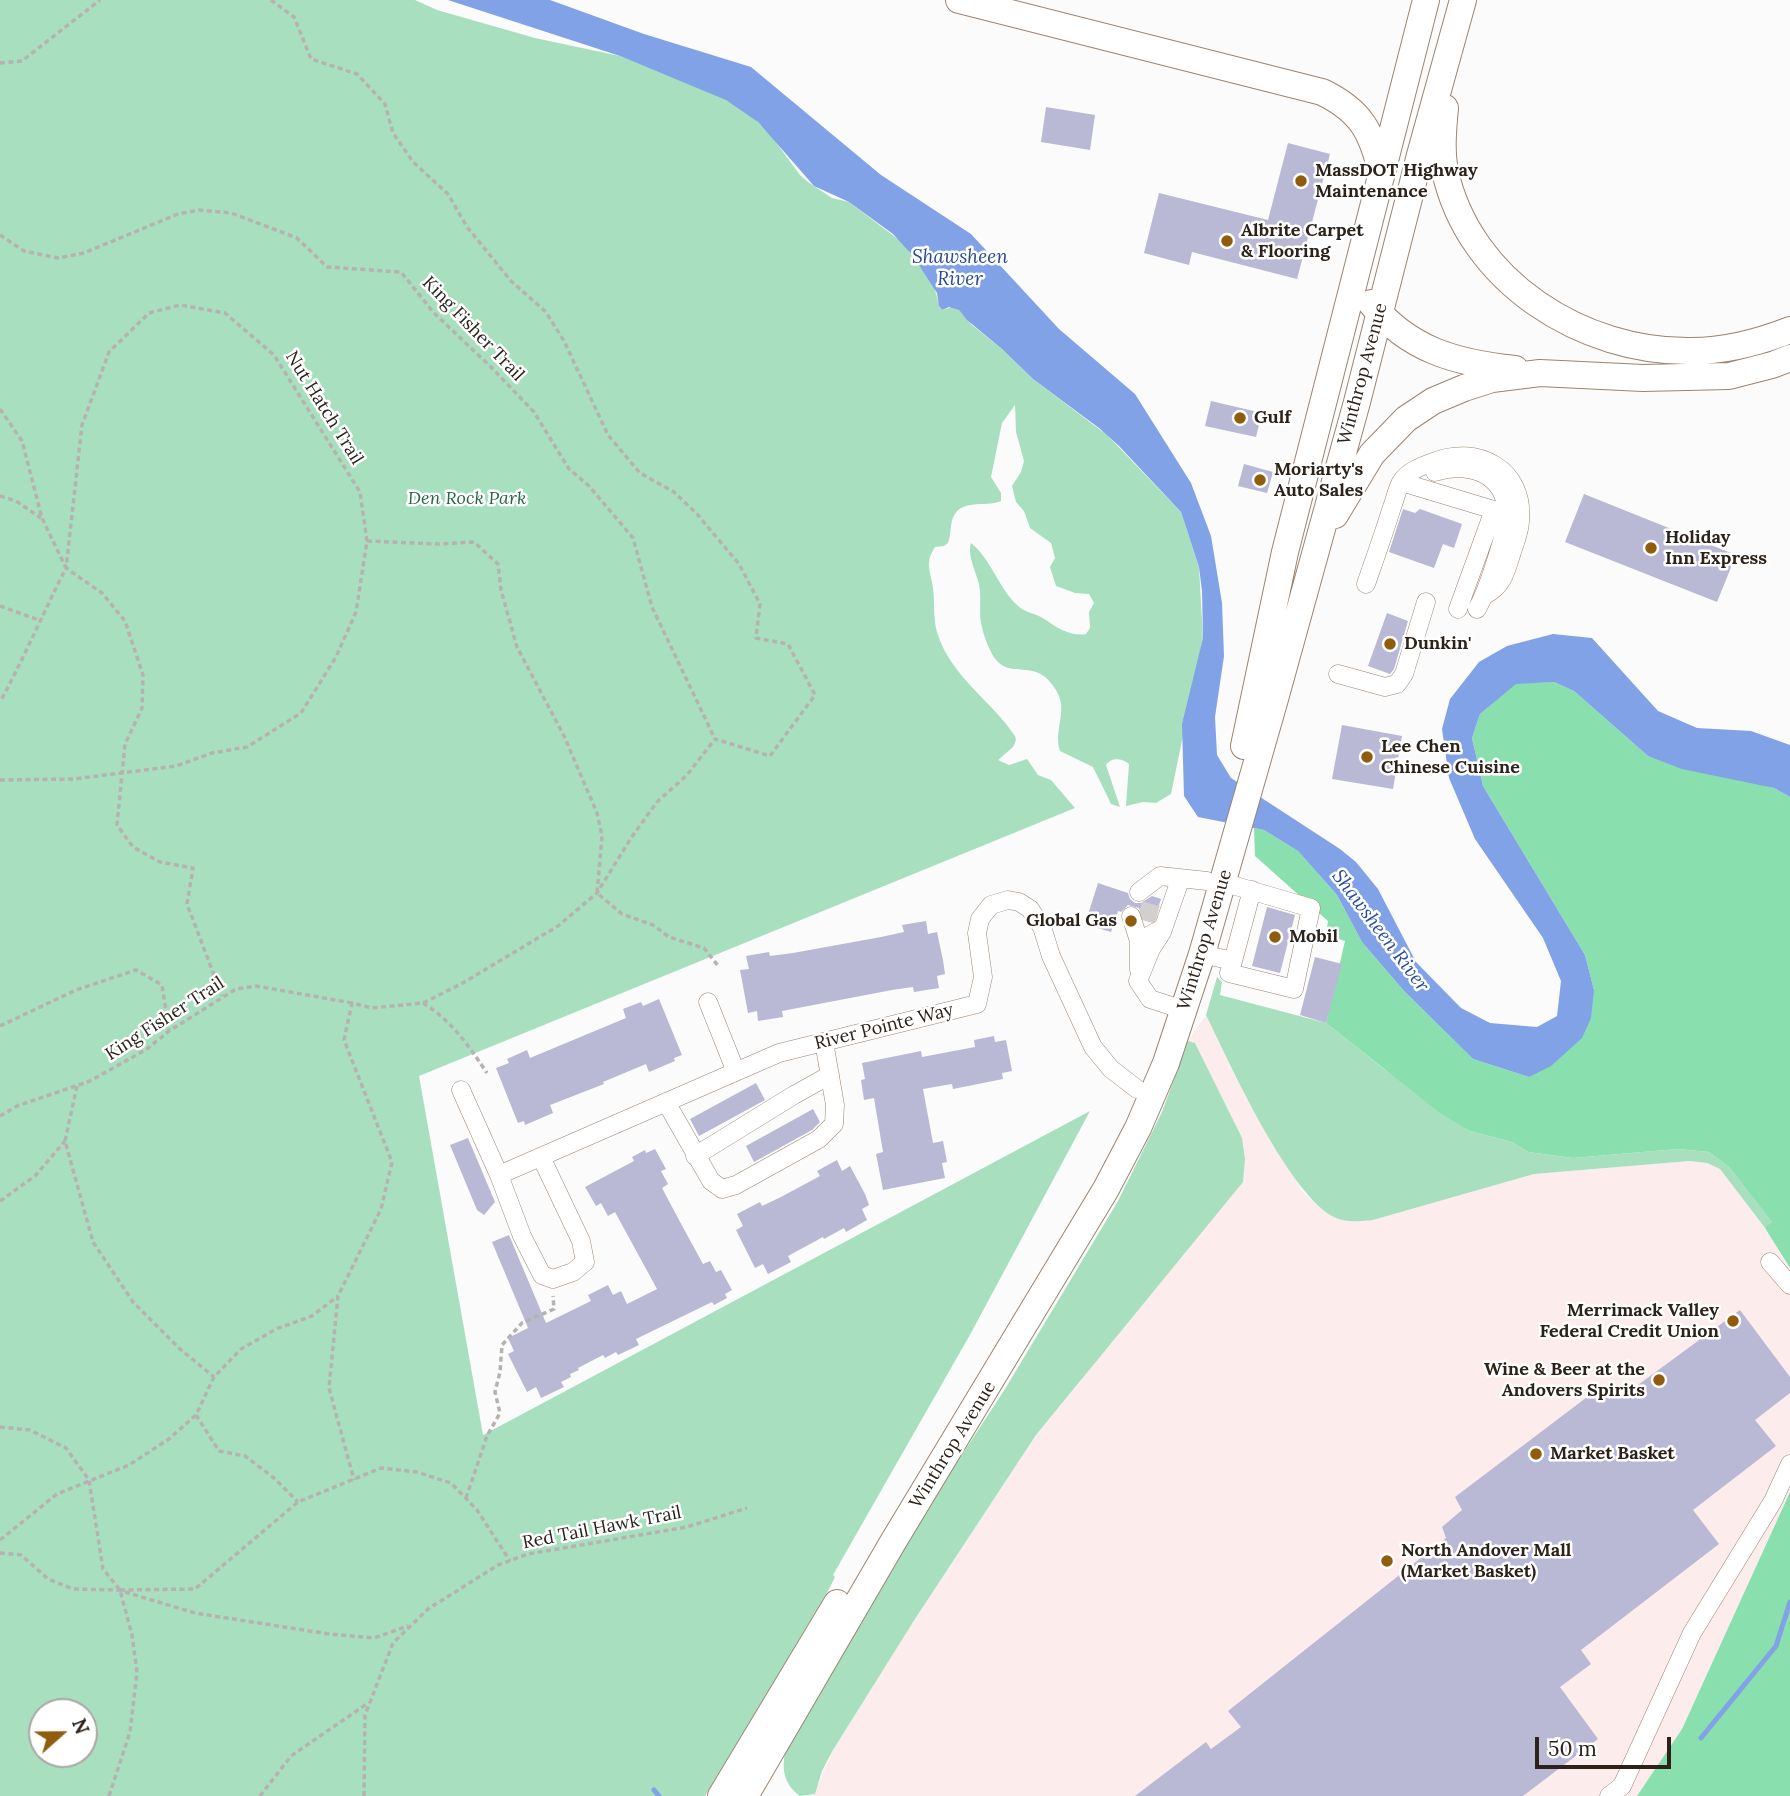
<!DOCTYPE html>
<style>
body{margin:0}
#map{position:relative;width:1790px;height:1796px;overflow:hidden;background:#fbfbfb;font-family:Lora,serif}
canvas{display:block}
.north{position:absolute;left:28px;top:1698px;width:70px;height:70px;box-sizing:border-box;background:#fff;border:2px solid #aba7a3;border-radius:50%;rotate:69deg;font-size:19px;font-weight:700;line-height:28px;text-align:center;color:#2c221a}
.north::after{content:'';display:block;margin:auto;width:24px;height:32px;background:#905d0e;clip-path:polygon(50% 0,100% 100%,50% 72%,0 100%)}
.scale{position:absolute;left:1535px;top:1737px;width:136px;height:32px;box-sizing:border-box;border:4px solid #2c221a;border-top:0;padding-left:9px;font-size:21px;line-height:24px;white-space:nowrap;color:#2c221a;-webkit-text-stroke:5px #fff;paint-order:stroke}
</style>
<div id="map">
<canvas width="1790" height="1796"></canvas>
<div class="north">N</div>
<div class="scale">50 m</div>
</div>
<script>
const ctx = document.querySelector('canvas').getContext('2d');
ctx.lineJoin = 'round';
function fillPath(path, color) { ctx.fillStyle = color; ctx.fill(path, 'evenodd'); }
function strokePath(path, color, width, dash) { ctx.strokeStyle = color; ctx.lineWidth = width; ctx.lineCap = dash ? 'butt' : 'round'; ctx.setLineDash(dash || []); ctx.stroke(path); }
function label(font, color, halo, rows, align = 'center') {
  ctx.font = font + ' Lora,serif'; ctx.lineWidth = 5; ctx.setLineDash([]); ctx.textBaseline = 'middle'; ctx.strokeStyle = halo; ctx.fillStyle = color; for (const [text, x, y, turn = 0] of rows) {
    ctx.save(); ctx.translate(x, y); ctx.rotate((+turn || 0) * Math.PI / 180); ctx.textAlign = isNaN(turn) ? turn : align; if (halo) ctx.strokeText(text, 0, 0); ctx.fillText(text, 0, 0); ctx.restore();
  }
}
const commercial = new Path2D(`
 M1206,1015L1234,1074L1271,1140L1303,1192L1324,1211L1373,1220L1534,1174L1690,1161L1707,1163L1720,1169L1775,1242L1781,1256L1790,1268V1492L1682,1729L1637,1796H813L833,1750L915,1619L1036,1435L1081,1381L1195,1043L1188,1041Z`);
const green = new Path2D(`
 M0,0H415L437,10L535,38L620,56L726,99L754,118L772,137L800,175L808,182L832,198L849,202L903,243L934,286L940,308L942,310L952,307L959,310L972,325L1002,349L1033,379L1107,435L1181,512L1199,567L1203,638L1171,794L1156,803L1143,802L1126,806L1129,764C1122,758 1111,757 1106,765L1120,807L1111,804L1093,767L1060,751C1053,729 1069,711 1056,690C1036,657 1013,679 997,661C990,653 984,637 982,627C978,613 982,599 979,584C976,572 967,555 971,543C991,559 998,587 1017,605C1025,613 1036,613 1046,620C1057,628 1072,637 1086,634L1090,628L1089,612L1094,603L1089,594L1075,593L1056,586L1050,567L1055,558L1051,543L1030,528L1024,511L1016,502L1012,486L1021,472L1024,461L1016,432L1015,405L1002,423L991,477L1001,493V501C985,508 958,497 952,521C950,528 951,535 948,543L944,546L935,547C924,563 931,572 933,588C935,603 933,618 937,632C950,676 991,700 1015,736L1016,740L1013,747L998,760L1009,765L1027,759L1038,775L1051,780L1075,808L419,1076L483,1435L1090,1111L971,1333L833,1575L835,1577L828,1591L705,1796H0ZM42,1712H84V1754H42Z
 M1217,977L1222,982L1220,995L1326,1023L1384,1069L1470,1131L1512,1142L1528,1152L1573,1158L1678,1149L1709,1152L1729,1167L1773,1223L1765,1228L1720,1169L1707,1163L1690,1161L1534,1174L1373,1220C1360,1221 1348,1223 1336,1218C1290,1198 1229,1062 1206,1015Z
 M1188,1041L1195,1043L1242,1138L1245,1159L1243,1182L1036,1435L915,1619L833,1750L822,1771L815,1794L800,1796C782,1783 781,1765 787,1746L939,1490L1005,1389L1118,1201L1162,1112Z`);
const forest = new Path2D(`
 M1554,682L1574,691L1648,756L1774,788L1790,797V1268L1765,1228L1772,1222L1729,1167L1709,1152L1678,1149L1573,1158L1528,1152L1512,1142L1470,1131L1440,1113L1326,1023L1345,941L1326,935L1328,921L1255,856L1254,828L1264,830L1298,851L1337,895L1362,942L1404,991L1473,1059L1529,1077L1594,990L1585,955L1483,786L1472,738L1480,714L1516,683Z
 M1790,1492V1796H1637L1682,1729Z`);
const water = new Path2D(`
 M448,0H550L644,34L751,67L881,175L971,234L1059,329L1135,394L1191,483L1211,536L1222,603L1224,656L1215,717L1217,755L1231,778L1340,849L1356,862L1378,889L1416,962L1461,1008L1490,1023L1537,1027L1557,1016L1561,981L1543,938L1475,839L1449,778L1442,729L1450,699L1479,662L1507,646L1553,634L1592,638L1658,711L1697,728L1751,731L1790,745V797L1774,788L1682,769L1648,756L1574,691L1554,682L1516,684L1480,714L1472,738L1483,786L1585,955L1594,990L1591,1018L1582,1038L1551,1066L1529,1077L1473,1059L1404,991L1362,942L1337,895L1298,851L1264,830L1198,817L1184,796L1182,724L1203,638L1202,591L1199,567L1181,512L1119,446L1099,428L1033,379L1002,349L967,320L959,310L949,307L942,310L939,306L937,293L913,256L893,234L849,202L814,186L758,122L726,100L620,56Z`);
const stream = new Path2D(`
 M1701,1738L1776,1646L1790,1602
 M654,1790L659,1796`);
const building = new Path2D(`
 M1046,107L1095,115L1090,150L1041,142Z
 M1288,143L1330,154L1297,279L1192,252L1189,265L1144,253L1159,193L1268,220Z
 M1211,401L1262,413L1256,437L1205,426Z
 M1244,464L1273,472L1267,493L1238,486Z
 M1584,494L1736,555L1717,602L1565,542Z
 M1403,509L1415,513L1420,509L1462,524L1454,548L1443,544L1434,568L1389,552Z
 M1387,613L1408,621L1394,669L1390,674L1368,666Z
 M1342,725L1402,736L1393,789L1332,779Z
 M1098,883L1128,893L1130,899L1135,903H1141L1152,896L1161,899L1154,920L1150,922L1144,920L1139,908L1128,905L1121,912L1118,911L1111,932L1085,924Z
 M1267,907L1295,915L1280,973L1252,966Z
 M926,921L928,934L937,932L943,960L945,974L937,976L939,988L914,992L913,987L892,990L782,1011L783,1017L758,1021L757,1011L748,1013L740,970L749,969L746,956L769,952L770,956L793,953L881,937L904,932L902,925Z
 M1315,957L1342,964L1326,1023L1300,1015Z
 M659,999L682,1055L674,1058L675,1061L649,1072L646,1064L603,1082L604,1084L550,1105L553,1113L525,1125L524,1121L518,1123L496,1068L509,1063L507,1059L527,1050L530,1058L626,1018L623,1009L641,1002L643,1006Z
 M994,1036L995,1042L1006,1040L1012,1071L1002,1073L1003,1079L953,1089L952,1084L923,1089L933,1143L943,1141L947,1162L942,1163L945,1178L883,1190L876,1154L883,1152L874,1098L864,1100L861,1080L865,1079L862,1063L921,1051L922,1057L975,1047L974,1040Z
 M756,1083L765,1100L699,1136L690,1119Z
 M813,1109L820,1122L812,1130L754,1162L746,1146Z
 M468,1138L495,1202L484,1215L477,1210L450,1145Z
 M655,1149L666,1169L661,1171L668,1184L662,1188L679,1220L703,1264L710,1261L716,1272L721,1270L732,1290L725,1294L727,1298L714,1305L712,1302L636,1339L639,1345L618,1355L616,1352L605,1358L603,1355L578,1368L579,1370L570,1374L571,1377L561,1382L564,1387L541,1398L536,1387L527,1392L508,1354L514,1351L508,1338L528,1328L492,1242L509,1235L546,1323L591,1301L588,1295L608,1285L613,1295L621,1291L627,1304L657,1289L615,1212L608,1216L601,1203L596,1206L585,1187L634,1161L632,1157L645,1150L646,1153Z
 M837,1160L842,1171L850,1166L865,1194L869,1205L862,1209L867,1220L846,1232L844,1228L824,1239L823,1237L788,1256L791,1262L768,1274L763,1264L755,1268L736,1230L743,1226L737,1214L760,1202L762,1206L781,1197L820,1176L817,1171Z
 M1740,1310L1790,1377V1393L1755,1420L1776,1446L1693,1510L1719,1544L1581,1650L1591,1664L1560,1687L1598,1739L1523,1796H1135L1206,1742L1211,1749L1241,1727L1228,1711L1446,1538L1442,1527L1462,1510L1455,1497L1603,1385L1623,1396Z`);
const minorTunnel = new Path2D(`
 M1146,921L1153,897`);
const path = new Path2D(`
 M271,0L294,17L311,59L357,74L385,104L393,133L413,162L448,194L467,227L511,281L546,312L564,341L608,435L640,473L674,492L697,514L739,564L760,604L756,638L788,644L815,695L770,756L715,739L687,775L657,802L631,838L597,893L558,926L461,984L423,1003L372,1008L352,1003L344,1040L392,1162L381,1209L338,1296L329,1388L354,1480
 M0,63L22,61L100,0
 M0,235L24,251L58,258L84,253L178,214L199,210L231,213L297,238L327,267L401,272L434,313L491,367L534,412L569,469L589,486L633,538L652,607L715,739
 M0,409L22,441L42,518L66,568C43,613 24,658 0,702
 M0,496L16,501L41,518
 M367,541L438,544L474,542L498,564L501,590L517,647L564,736L597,813L602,836L597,893L622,914L653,925L669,937L704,948L719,967
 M0,606L39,620
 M0,780L74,779L176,766L212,753L247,747L301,713L336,657L356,612L367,541L360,492L274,355L225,313L180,305L149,313L109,352L82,425L66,568L102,593L125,621L143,675L142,708L125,744L117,825L133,847L160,862L193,868L187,904L222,996
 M423,1003C452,1021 468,1045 487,1073
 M0,1026L76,990L136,970L162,985L169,1031
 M77,1086L65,1141L93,1242L133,1302L180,1349L214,1377
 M0,1116L17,1106L90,1081L147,1049L169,1031L236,989L256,986L352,1003
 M0,1201L35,1176L65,1141
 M196,1415L219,1451L245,1456L274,1478L298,1502
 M0,1427L30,1430L66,1448L89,1480L103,1569L120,1590L132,1635L137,1672L130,1732L109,1796
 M466,1498L487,1436L500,1413L495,1392L500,1372L502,1345L522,1323L554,1309L553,1296
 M0,1540L57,1494L129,1465L169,1439L196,1415L214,1377L241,1349L276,1329L312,1316L338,1296
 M0,1553L21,1555L48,1579L73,1589L120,1590
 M120,1590L195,1589L298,1502L381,1468L417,1472L451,1483L477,1510L510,1561
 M125,1592L195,1613L329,1634L374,1638L408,1626
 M260,1796L291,1756L368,1703
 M364,1796L365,1715L393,1643L428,1609L498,1565L528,1554L687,1527L747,1508`);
const minor = new Path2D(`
 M1435,472C1451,467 1466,466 1482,473C1520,492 1505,533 1495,564C1490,580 1485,595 1477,609
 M1401,482L1494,510L1458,609
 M1366,584C1375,558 1384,533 1392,507C1395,500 1397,489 1401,482C1408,471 1422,466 1433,462C1477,444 1525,469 1520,521C1520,531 1515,542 1512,552C1506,571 1503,586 1485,595
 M1338,674L1385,687L1397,684L1404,674L1426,602
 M1180,880L1162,932L1151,949L1138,981L1150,999L1184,1010
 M1139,892L1160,876L1207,881
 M1131,916L1139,941
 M1202,954L1233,961L1229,973L1294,989L1311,908L1222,882
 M1233,961L1252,890
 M1139,970V941L1163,928
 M708,1002L736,1072
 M461,1090L499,1175L522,1236L542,1275L553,1279L573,1272L585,1262L581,1241L541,1157
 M666,1102L711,1181L722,1189L736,1185L819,1139L834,1124L835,1105L824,1042
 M695,1156L794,1095L830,1075
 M499,1175L779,1053L977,1004L983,977L977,933L980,919L991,905L1008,900L1019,902L1030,909L1042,927L1051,956L1093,1047L1111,1069L1137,1089
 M1770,1262L1790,1285
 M1609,1796L1622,1786L1692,1633L1773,1501L1790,1464`);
const highway = new Path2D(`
 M959,0L1322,92C1362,111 1372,133 1382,174
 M1445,108C1443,129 1441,151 1445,171C1469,282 1583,353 1692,351C1726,351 1759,342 1790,330
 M1371,303C1408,350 1457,363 1515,369
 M1335,515L1372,454L1406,419L1433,401L1464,388L1492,379L1540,373L1643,378L1729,376L1772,365L1790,358
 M1244,746L1285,552L1426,0
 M721,1796L837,1603
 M745,1796L893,1542L1106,1189L1138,1128L1166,1063L1202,954L1275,699L1357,402L1420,155L1463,0`);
const markers = [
 [1301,181,7,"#905d0e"],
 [1227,241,7,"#905d0e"],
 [1240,418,7,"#905d0e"],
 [1260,480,7,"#905d0e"],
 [1651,548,7,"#905d0e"],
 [1390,644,7,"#905d0e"],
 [1367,757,7,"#905d0e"],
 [1131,921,7,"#905d0e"],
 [1275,937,7,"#905d0e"],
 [1733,1321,7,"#905d0e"],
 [1659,1380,7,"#905d0e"],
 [1536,1454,7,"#905d0e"],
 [1387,1561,7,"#905d0e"]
];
const poiNames = [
 ["MassDOT Highway",1315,171],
 ["Maintenance",1315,192],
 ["Albrite Carpet",1241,231],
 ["& Flooring",1241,252],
 ["Gulf",1254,418],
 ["Moriarty's",1274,470],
 ["Auto Sales",1274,491],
 ["Holiday",1665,538],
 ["Inn Express",1665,559],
 ["Dunkin'",1404,644],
 ["Lee Chen",1381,747],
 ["Chinese Cuisine",1381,768],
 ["Global Gas",1117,921,"right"],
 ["Mobil",1289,937],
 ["Merrimack Valley",1719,1311,"right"],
 ["Federal Credit Union",1719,1332,"right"],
 ["Wine & Beer at the",1645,1370,"right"],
 ["Andovers Spirits",1645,1391,"right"],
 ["Market Basket",1550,1454],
 ["North Andover Mall",1401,1551],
 ["(Market Basket)",1401,1572]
];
const streetNames = [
 ["King Fisher Trail",473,329,46],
 ["Winthrop Avenue",1363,374,-75],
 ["Nut Hatch Trail",324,408,58],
 ["Winthrop Avenue",1205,940,-73],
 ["King Fisher Trail",165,1019,-33],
 ["River Pointe Way",884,1027,-14],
 ["Winthrop Avenue",953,1445,-58],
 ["Red Tail Hawk Trail",602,1528,-11]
];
const parkNames = [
 ["Den Rock Park",467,499]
];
const waterNames = [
 ["Shawsheen",960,258],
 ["River",960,280],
 ["Shawsheen River",1380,931,53]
];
fillPath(commercial, '#fdecec');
fillPath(green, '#a8e0bf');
fillPath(forest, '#89dfae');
fillPath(water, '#81a2e7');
strokePath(stream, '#81a2e7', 5);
fillPath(building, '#b9b8d5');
strokePath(minorTunnel, '#d2d0ce', 18, [18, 9]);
strokePath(minor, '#9c8471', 19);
strokePath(highway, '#9c8471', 28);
strokePath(path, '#b6b2b0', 3.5, [5, 3.5]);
strokePath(minor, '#fff', 18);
strokePath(highway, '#fff', 26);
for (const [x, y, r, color] of markers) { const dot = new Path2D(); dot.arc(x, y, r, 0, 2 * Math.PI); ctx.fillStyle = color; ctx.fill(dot); strokePath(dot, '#fff', 2.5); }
label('bold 18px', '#2c221a', '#fff', poiNames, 'left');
label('18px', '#2c221a', '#fff', streetNames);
label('italic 18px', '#286646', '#fff', parkNames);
label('italic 19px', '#284a9b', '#fff', waterNames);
</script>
